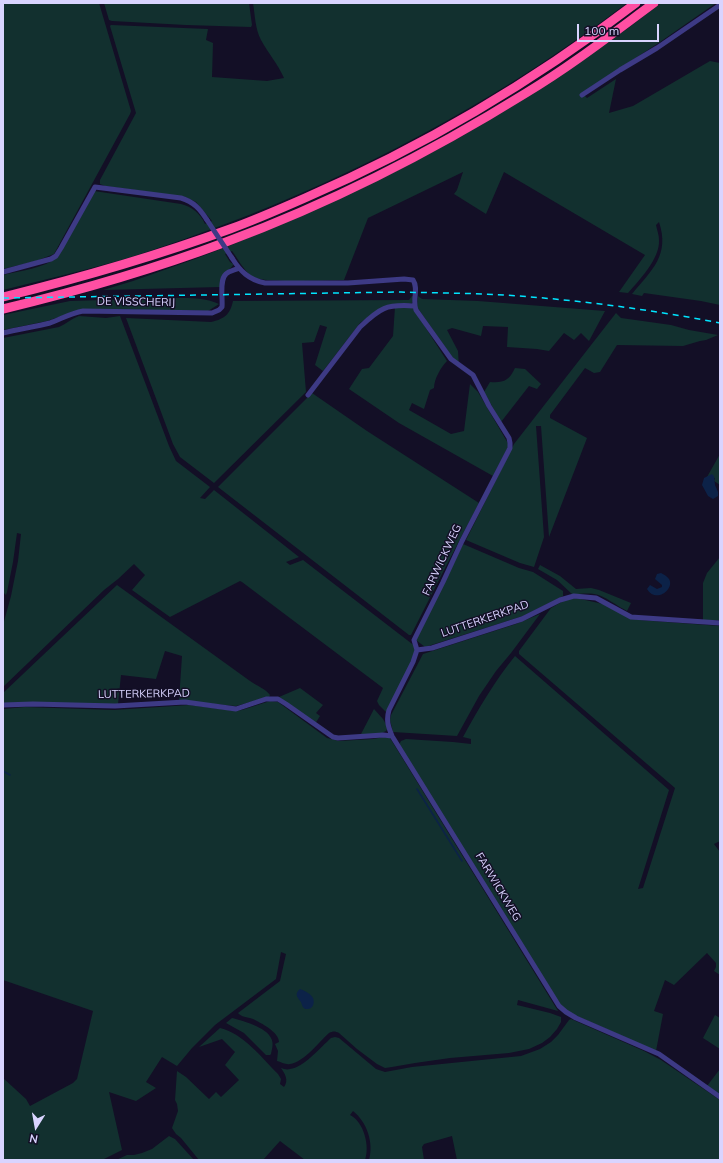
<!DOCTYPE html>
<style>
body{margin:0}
#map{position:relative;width:723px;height:1163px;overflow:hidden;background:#130f26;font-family:Mulish,sans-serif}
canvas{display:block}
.frame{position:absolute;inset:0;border:4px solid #d9d4ff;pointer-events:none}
.north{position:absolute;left:16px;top:1107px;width:40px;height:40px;-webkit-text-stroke:3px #130f26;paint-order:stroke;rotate:191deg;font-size:11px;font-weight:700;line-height:16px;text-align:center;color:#d9d4ff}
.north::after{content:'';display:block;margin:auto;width:14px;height:18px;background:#d9d4ff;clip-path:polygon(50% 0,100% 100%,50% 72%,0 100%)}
.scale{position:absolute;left:577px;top:24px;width:82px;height:18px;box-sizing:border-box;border:2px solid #d9d4ff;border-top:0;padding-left:5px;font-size:12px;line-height:14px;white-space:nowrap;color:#d9d4ff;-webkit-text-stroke:3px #130f26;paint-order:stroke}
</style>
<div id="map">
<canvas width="723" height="1163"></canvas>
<div class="frame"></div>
<div class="north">N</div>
<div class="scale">100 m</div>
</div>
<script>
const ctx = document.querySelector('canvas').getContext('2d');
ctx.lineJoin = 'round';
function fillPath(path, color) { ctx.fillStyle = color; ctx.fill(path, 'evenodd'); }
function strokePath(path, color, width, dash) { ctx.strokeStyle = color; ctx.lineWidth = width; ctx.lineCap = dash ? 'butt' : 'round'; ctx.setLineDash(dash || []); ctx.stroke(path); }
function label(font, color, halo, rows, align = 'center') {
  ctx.font = font + ' Mulish,sans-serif'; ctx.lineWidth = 3; ctx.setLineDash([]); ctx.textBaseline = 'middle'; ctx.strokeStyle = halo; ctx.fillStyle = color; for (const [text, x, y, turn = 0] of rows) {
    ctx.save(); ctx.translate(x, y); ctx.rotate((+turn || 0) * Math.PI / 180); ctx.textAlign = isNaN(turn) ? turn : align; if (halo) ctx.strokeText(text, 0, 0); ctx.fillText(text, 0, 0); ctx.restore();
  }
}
const green = new Path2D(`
 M3,3H99L131,111L130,114L54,254L36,261L3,269Z
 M104,3H249L252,25L251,27L186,25L112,21L109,20Z
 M253,3H627C511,91 384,161 249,215C207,231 164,247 121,260C82,271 42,280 3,290V275C20,271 44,268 58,257L94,191L181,204C192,207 200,213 205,224L212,221L196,202L185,197L105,186L100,184V180L136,113L110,26L111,25L208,29L206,40L213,43L212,77L267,81L284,78C278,64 268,53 261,40C255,29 255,15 253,3Z
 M661,3H716L660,42L582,93L587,98L616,79L609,113L633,106L710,61L720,63V305L701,301L644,293L642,296L632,294C652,270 670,255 659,222L656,225C657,230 659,235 659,240C660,259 639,280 628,293L619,292L645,255L504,172L486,214L454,194L457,190L463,172L368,218L344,280C328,280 261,284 251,276C243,269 238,259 232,251L225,254L230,262L233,264V265C225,276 221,272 220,287L103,290L133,281L195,259L234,244L360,189L414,162L464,135L627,29Z
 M412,296H414L412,303L409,304L381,308L360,323L323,371L315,365L327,327L320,325L314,342L302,343L306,392L214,483L180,457L173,444L126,318L211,322C224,319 230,315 233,301L409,300Z
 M418,296L422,299L478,301L605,311L589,341L581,333L574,340L564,333L549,351L537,349L507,347L508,327L483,326L481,336L452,328L447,330L458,351L459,367L417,307Z
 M172,298C188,298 204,297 219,304L208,311L82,309L47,321L3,330V315L70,301Z
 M395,307L413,308L447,361C441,367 434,379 434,388L430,390L424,409L412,403L409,410L451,434L464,431L470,384L478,392L509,445L493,476L399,423L349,389L362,369L369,368L393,336Z
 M616,313L621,318L671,325L689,330L718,335L706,340L700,341L683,346L617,345L600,372L594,373L585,368L550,415V418L587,438L549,537L541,426H536L544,537L534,567L520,563L466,540L514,444Z
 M79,316L106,318L120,316L169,446L176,461L210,487L200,498L205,499L214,490L299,557L286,562L290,565L303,560L420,650L387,713L379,705L377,701L383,688L242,582L240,581L170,617L132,590L145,575L134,564L118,579L104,590L3,687V625L11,596L18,561L21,534L17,533L13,562L7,592L6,595L3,592V338L59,327C66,324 71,319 79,316Z
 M515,368L525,369L541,384L537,389L529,386L501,422L484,392L490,382C503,383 509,381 515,368Z
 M312,393L367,431L479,503L444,570L411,635H409L218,487Z
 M720,454V485L714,481L715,478L707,477Z
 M463,544L519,568L533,572L563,591V596L523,616L425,647L416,640Z
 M720,557V620H703V583L707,573Z
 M540,565L560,576L576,589L591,588L599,590L631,603L627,611C604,599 602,590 573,595L557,580L538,569Z
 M117,585L250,681C257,686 266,689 270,695L269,697L236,706L179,701L182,656L165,651L156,679L121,675L118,704H3V693Z
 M576,598L603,604L632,618L639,620L720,626V841L714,844L720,852V975L714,971L716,967V963L707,953L674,985L665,980L654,1011L663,1014L656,1051L577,1016L567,1011L560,1005L399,745L401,741L406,739L453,742L471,744V739L463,737C479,708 494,682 515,656L669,790L638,889L643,888L675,788L519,654V651L551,608L565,600Z
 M540,614L511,653L496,671L479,696L457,736L393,732L390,720L391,715L423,654L516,624Z
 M300,688L323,705L316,713L320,716L315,724L279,697Z
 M270,701L278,702L327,738L339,741L373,739L384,737L390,738L558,1011L518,1000L517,1005L550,1013L561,1017V1022L557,1029L550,1037L542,1043L529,1049L509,1053L450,1058L415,1063L392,1067L385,1068L377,1064L357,1049L339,1033C335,1031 333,1031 329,1033C319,1042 304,1062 290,1064C286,1065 281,1062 277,1061L278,1051L275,1044L279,1042C279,1032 261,1023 253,1019C247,1017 241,1017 238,1013L280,981L286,954L281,952L276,979L215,1025L192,1048L177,1066L162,1057L146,1082L156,1088L136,1101L109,1092L122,1150L102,1160H4L3,1078L26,1099L30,1106L73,1083L77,1079L93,1011L3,980V709L25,707L114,710L189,705L236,711L242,710Z
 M374,709L383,719L388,728L386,731L382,733L360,736Z
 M715,1015L720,1018V1049L703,1038Z
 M232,1018C243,1021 266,1027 271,1038C274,1043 272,1049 271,1054L270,1055H266L244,1033L226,1023Z
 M571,1019L644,1051L661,1060L720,1100V1160H457L452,1136L424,1144L422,1147L424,1160H369C374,1143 367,1122 353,1111L350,1115C364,1122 370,1146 365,1160H305L280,1141L263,1160H199L181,1138L176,1134L172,1128L178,1111L177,1104L175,1100L177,1071L186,1077L209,1099L216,1092L221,1097L239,1080L225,1065L235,1052L222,1039L199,1047L220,1028C244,1034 261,1057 278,1074L281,1079L280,1084L284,1087C289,1080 285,1074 281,1068C284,1069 287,1070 290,1069C303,1068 321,1047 331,1038L335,1037L339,1038L376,1069L385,1072L412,1067L521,1056L540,1049L551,1042L558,1035L569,1020Z
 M720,1069V1094L707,1086Z
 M169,1136L175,1139L194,1160H116L127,1155H134L142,1153L152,1149Z`);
const water = new Path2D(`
 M712,474L714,476L715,485L718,492V496L713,499L708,496L702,485L704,478Z
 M661,573C663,574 667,576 669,579C675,589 656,604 647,589L650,585L657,589L662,587V585L655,579L657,574Z
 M300,989C305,991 310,993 313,998C315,1003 313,1010 306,1009C303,1009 302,1005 301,1002C297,997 294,994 300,989Z`);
const stream = new Path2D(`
 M3,771L10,775
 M417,789L462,861`);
const minor = new Path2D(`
 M582,95L620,70L657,48L720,5
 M232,258C240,271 249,280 265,283H348L404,279L413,280C419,289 412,300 416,310L451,359L473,375L489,406L509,438L510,443V448L462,541L443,582L414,640L417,650L413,662L389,710C386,720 388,726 392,736L559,1006L566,1012L576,1018L659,1054L720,1097
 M3,272L51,259L56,256L61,248L95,187L181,198C194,202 200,209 207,220
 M3,333C18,329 35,327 50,323C61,319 71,313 83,311L212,313L219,310L222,307C223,298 219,280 226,274C229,271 235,270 239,268
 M308,395L360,327C380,308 386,304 414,306
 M417,650L432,648L522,619L560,600L574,596L596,598L631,617L720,623
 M3,705L33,704L115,706L185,702L236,709L266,699H278L286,704L333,737L338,738L383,735L392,736`);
const motorway = new Path2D(`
 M3,297C80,278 156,256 230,229C255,220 280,209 305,198C423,147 534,81 636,3
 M3,309C78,291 154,269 226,242C331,203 431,152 526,93C571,66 612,34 654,3`);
const rail = new Path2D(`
 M3,298L398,292C438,293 478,293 519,296C586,301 653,310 720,323`);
const minorBridge = new Path2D(`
 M207,220L232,258`);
const streetNames = [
 ["DE VISSCHERIJ",136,302,1],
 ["FARWICKWEG",442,560,-65],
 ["LUTTERKERKPAD",485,619,-19],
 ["LUTTERKERKPAD",144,694,-1],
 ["FARWICKWEG",498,887,59]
];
fillPath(green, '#12302f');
fillPath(water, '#0c2248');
strokePath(stream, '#0c2248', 1.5);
strokePath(minor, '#3d3a85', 5);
strokePath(motorway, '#ff4fa3', 9);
strokePath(rail, '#00e5ff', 1.5, [6, 5]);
strokePath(minorBridge, '#3d3a85', 5);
label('11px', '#d9d4ff', '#130f26', streetNames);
</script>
